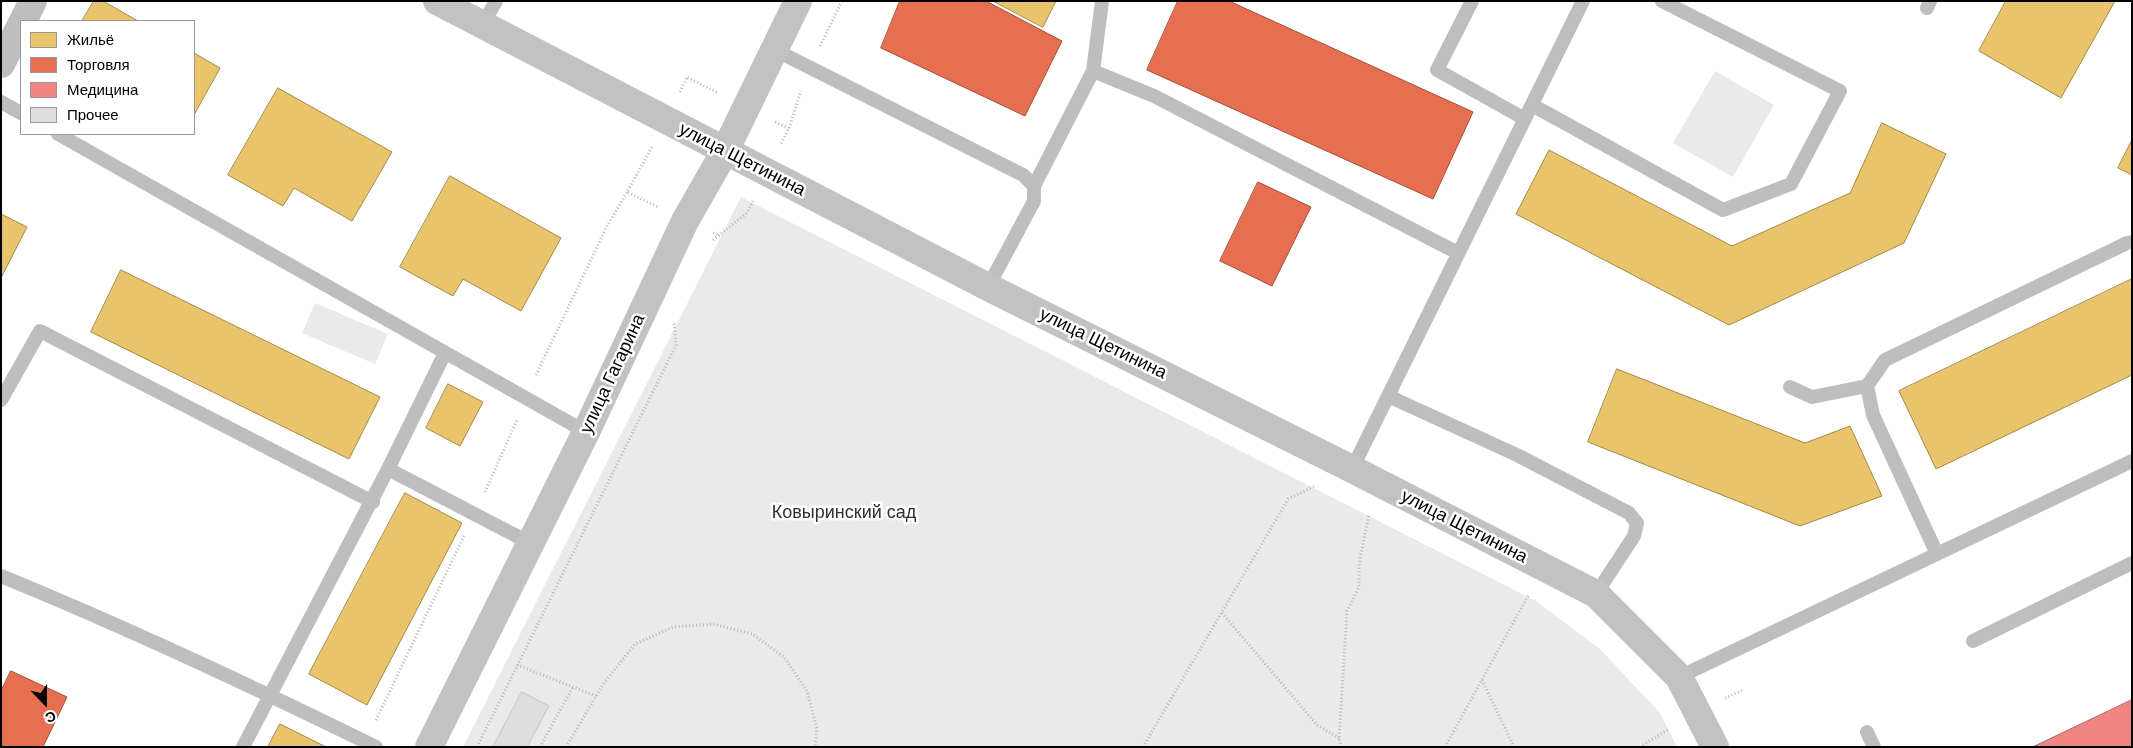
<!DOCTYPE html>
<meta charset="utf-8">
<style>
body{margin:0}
#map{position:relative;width:2133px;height:748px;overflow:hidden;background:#fff;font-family:Arial,sans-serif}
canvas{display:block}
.frame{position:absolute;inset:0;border:2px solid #000;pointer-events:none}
.legend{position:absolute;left:20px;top:20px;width:175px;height:115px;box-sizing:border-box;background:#fff;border:1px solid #999;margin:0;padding:6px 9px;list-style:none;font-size:15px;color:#000}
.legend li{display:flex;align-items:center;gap:10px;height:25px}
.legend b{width:25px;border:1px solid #999}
.north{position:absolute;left:20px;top:678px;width:50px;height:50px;-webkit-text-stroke:4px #fff;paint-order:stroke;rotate:158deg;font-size:14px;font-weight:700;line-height:20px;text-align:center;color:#000}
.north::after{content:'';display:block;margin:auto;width:18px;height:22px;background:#000;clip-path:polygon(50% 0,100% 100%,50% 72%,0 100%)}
</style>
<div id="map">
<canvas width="2133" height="748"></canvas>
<div class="frame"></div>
<ul class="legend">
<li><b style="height:14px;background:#e9c46a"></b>Жильё</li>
<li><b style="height:14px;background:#e76f51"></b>Торговля</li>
<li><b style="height:14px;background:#f28482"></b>Медицина</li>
<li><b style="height:14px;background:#ddd"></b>Прочее</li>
</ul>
<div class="north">С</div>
</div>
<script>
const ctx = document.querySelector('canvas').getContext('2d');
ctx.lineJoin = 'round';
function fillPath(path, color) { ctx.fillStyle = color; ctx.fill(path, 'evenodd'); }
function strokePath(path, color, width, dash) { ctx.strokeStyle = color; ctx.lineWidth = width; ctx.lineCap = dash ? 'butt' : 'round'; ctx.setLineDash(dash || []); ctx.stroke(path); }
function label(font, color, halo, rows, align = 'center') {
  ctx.font = font + ' Arial,sans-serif'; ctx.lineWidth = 5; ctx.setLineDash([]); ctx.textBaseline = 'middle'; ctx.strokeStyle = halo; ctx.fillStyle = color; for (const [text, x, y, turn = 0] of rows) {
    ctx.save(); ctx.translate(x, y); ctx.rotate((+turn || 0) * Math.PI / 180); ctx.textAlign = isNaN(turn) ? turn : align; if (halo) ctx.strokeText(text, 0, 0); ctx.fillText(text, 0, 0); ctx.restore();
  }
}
const green = new Path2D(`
 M1715,71L1774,105L1733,177L1673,143Z
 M741,197L1536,601L1600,649L1660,713L1677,747H463Z
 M315,303L388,334L375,364L302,333Z`);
const homes = new Path2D(`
 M94,1H103L138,21H82Z
 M993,1H1056L1043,27Z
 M2006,1H2115L2061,98L1979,51Z
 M194,53L220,68L194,115Z
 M278,88L392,152L352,221L294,188L283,206L228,175Z
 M1882,123L1946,154L1904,243L1729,325L1516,214L1549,150L1732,246L1850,193Z
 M2132,140V175L2118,168Z
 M450,176L561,238L521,311L463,279L453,296L400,267Z
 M1,214L27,227L1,278Z
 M121,270L380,397L349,459L91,332Z
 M2132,279V375L1936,469L1899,391Z
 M1617,369L1805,443L1850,426L1882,496L1800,526L1588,442Z
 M448,384L483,402L460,446L426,428Z
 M405,493L462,523L367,705L309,674Z
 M280,724L326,747H268Z`);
const shops = new Path2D(`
 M900,1H986L1062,41L1025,116L881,48Z
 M1178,1H1229L1473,112L1433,199L1147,70Z
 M1258,182L1311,207L1272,286L1220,261Z
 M11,671L67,697L43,747H1V691Z`);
const health = new Path2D(`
 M2132,700V747H2033Z`);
const building = new Path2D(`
 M522,692L549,706L527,747H493Z`);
const path = new Path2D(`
 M820,46L842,1
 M680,92L687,77L718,93
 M775,122L789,128L781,144
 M789,128L801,91
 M652,147L627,192L658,207
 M713,233L720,236
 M713,240L747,213L753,201
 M536,375L606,228L627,192
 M485,492L517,420
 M1222,613L1317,725L1339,738
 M517,665L596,696
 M1482,680L1514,747
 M1725,698L1743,690
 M376,720L464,536
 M477,747L676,345L674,322
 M540,747L573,687
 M566,747L604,683L635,644L673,627L713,624L752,634L784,657L807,691L817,729L815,747
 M1143,747L1288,499L1315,486
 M1342,747L1339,739L1347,611L1359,587V564L1369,514
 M1445,747L1529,594
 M1640,747L1669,729`);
const lane = new Path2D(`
 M1472,1L1437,70L1525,119
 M1927,8L1930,1
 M483,24L496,1
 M775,50L1023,175L1034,186V201L988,287
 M1093,71L1154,96L1458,253
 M1,102L21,113
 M1532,105L1723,210L1791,184L1840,91L1662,1
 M58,134L586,432
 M1034,186L1093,71L1102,1
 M1790,387L1812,397L1867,386
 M1388,396L1517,455L1629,513L1637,523L1634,536L1596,594
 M1,400L40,331L373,502
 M388,469L445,353
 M1352,469L1583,1
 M1937,554L1873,415L1867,386L1885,360L2127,243L2132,242
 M1,576C128,628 252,686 376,747
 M1973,641L2132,563
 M1679,677L2132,461
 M1867,732L1874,747
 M243,747L388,469L530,543`);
const street = new Path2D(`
 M23,21L33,1
 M1,64L21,25`);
const secondary = new Path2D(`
 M437,1L988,287L1352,469L1596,594L1679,677L1715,747
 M429,747L586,432L685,221L725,151L798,1`);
const streetNames = [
 ["улица Щетинина",742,160,27],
 ["улица Щетинина",1103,344,26],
 ["улица Гагарина",613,374,-65],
 ["улица Щетинина",1464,527,27]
];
const parkNames = [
 ["Ковыринский сад",844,513]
];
fillPath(green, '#eaeaea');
fillPath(homes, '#e9c46a');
strokePath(homes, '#a3894a', 1);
fillPath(shops, '#e76f51');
strokePath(shops, '#a24e39', 1);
fillPath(health, '#f28482');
strokePath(health, '#a95c5b', 1);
fillPath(building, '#ddd');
strokePath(building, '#c5c5c5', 1);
strokePath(path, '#b8b8b8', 3, [1, 2.5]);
strokePath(lane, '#bebebe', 14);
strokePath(street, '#bebebe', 28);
strokePath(secondary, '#c2c2c2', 28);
label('18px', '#000', '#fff', streetNames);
label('18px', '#303030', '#fff', parkNames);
</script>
